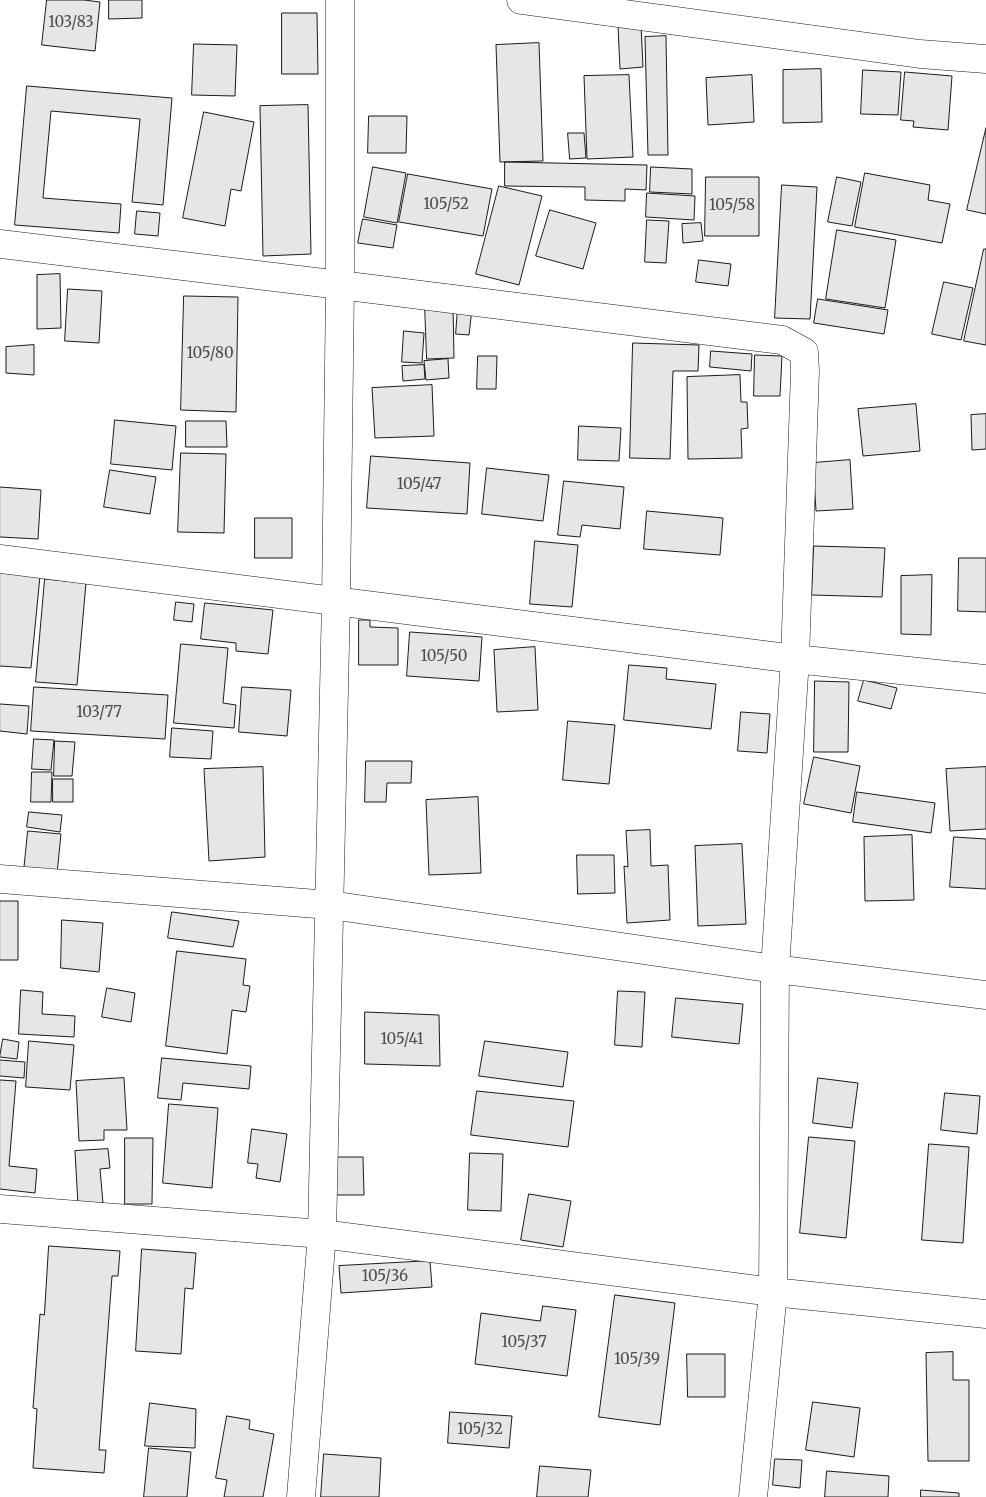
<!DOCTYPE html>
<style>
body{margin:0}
canvas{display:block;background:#fff}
</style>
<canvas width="986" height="1497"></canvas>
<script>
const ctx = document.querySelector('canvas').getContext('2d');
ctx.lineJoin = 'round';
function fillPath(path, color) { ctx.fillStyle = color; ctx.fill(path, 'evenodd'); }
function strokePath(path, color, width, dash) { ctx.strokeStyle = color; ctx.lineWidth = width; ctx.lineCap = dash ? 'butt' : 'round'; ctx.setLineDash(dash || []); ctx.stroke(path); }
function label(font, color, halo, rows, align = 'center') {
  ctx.font = font + ' Merriweather,serif'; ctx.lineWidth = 4; ctx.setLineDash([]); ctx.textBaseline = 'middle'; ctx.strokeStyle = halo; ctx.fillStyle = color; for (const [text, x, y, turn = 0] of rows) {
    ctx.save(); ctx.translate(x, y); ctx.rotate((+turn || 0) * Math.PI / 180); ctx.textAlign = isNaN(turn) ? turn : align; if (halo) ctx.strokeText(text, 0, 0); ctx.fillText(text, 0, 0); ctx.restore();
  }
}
const building = new Path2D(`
 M47,0H84L100,2L95,51L42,45Z
 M109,0H142V18L109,19Z
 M282,13H317L318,74H282Z
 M641,25L643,67L620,69L618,26Z
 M666,36L668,155H648L645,37Z
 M539,43L543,161L500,162L496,45Z
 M194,44L237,45L235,96L192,95Z
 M821,69L822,122L783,123V70Z
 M863,70L901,72L898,115L861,114Z
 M905,72L952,76L948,130L913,127L914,121L901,120Z
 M629,75L633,157L587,159L584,76Z
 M752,75L754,122L708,125L706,78Z
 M27,86L172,98L163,205L132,202L140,119L51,111L43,198L121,204L119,233L15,225Z
 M308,105L311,254L263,256L260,106Z
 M204,112L254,122L241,191L231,189L225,226L183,218Z
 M369,116H407L406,153H368Z
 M986,128V214L967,210Z
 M568,133H584L586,158L570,159Z
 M505,162L647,165L646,190L625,189V201L585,200V187L505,186Z
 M373,167L406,173L397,223L364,217Z
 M651,167L692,169V194L650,192Z
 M865,173L930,185L928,200L950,204L942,243L855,227Z
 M408,174L492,189L483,236L399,222Z
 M706,177H759V236H705Z
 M837,177L861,182L852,226L828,222Z
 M782,185L817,187L810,319L775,318Z
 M499,186L542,196L519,285L476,274Z
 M647,193L695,196L694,220L646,217Z
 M550,210L596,223L583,269L536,256Z
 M137,211L160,213L158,236L135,234Z
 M363,219L397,225L393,248L358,243Z
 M647,220L669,221L666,263L645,262Z
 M701,223L703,241L683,243L682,224Z
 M837,230L896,240L885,308L826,299Z
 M984,249H986V345L964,341Z
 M699,260L731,264L728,286L696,282Z
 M60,274L61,328L37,329V275Z
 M944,282L973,288L961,340L932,334Z
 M68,289L102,291L99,343L65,341Z
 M184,296L238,297L236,412L181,410Z
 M818,299L888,310L884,334L814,323Z
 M425,306H453L454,358L427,359Z
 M458,307L472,309L469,335L456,334Z
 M404,331L424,333L422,363L402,362Z
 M633,343L699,345L698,371H673L670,459L630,458Z
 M34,345V375L6,373V347Z
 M711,351L752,354L751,371L710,367Z
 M755,355L782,356L780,396H754Z
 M478,356H497L496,389H477Z
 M448,359L449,378L426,380L424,361Z
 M424,365L425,379L403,381L402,366Z
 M740,375L741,402H747L748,428L741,429L742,458L688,459L687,377Z
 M432,385L434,436L375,438L372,388Z
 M916,404L920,451L863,456L858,409Z
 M986,414V449L972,450L971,415Z
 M115,420L176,426L172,470L111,464Z
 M186,421H226L227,447H186Z
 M579,426L621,428L619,461L578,460Z
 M181,453L226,454L224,533L178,532Z
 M371,456L470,463L467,514L367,508Z
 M850,460L853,509L816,511L813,463Z
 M487,468L549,475L543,521L482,514Z
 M110,470L156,477L150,514L104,507Z
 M564,481L624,487L620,529L582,525L580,537L558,535Z
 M0,487L41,490L38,539L0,537Z
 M647,511L723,518L720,555L644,549Z
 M255,518H292V558H255Z
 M535,541L578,545L572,607L530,604Z
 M814,546L885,548L882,597L812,595Z
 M959,558H986V612L958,611Z
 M0,572L40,576L31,668L0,666Z
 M932,575L931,635L901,634V576Z
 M45,579L86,583L77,685L36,682Z
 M176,602L194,604L192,622L174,620Z
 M205,603L273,610L268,654L236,651V643L201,639Z
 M359,620H370V627L398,628V665H359Z
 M410,632L482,637L479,681L407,676Z
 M181,644L228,648L223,703L236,705L234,728L174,723Z
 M535,647L538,710L497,712L494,650Z
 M629,665L667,668L666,679L716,684L711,729L624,720Z
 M864,680L897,688L891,709L858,701Z
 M815,681L849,682L848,752H814Z
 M34,687L168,695L165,739L31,731Z
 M242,687L291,690L287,736L239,732Z
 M0,704L29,706L27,734L0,731Z
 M741,712L770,714L767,753L738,751Z
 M568,721L615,725L609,784L563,780Z
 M172,728L213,731L211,759L170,757Z
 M34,739L54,740L51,770L32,769Z
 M55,741L75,742L72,776H54Z
 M814,757L860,766L851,813L804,804Z
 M366,761H412L411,783H387L386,802H365Z
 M263,767L265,857L209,861L204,769Z
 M986,767V829L950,831L946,769Z
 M32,772H52L51,802H31Z
 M53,779H73V802H53Z
 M857,792L935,803L931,833L853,822Z
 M478,797L481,873L429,875L426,800Z
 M29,812L62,815L60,832L27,827Z
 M650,830L651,866L668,865L670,920L627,923L624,866L628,867L626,831Z
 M28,831L61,834L57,874L24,871Z
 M912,835L914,900L865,901L864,837Z
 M954,837L986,839V889L950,887Z
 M742,844L746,924L698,926L695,846Z
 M577,855H614L615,893L578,894Z
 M0,901H18V960H0Z
 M172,912L239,921L233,947L168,938Z
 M62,920L103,923L99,972L61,968Z
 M177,951L246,959L243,985L250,986L246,1012L232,1010L227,1054L166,1046Z
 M107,988L135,993L131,1022L102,1017Z
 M21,990L43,992L42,1014L75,1016L74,1037L19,1034Z
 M618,991L645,992L642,1047L615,1045Z
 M676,998L743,1004L739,1044L672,1037Z
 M365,1012L439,1015L440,1066L365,1064Z
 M3,1039L19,1042L17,1059L0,1057Z
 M29,1041L74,1045L70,1090L26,1087Z
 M485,1041L568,1052L563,1087L479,1076Z
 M162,1058L251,1066L249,1089L183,1083L181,1100L158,1098Z
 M0,1060L25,1062L24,1078L0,1076Z
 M124,1078L127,1130H104V1140L79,1141L76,1081Z
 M818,1078L858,1083L852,1128L813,1123Z
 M0,1080L16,1081L9,1166L37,1169L35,1193L0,1189Z
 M477,1091L574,1101L568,1147L471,1135Z
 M945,1093L980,1096L977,1134L941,1130Z
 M169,1104L218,1108L212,1188L163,1183Z
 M252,1129L287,1134L280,1182L256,1178L258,1164L248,1163Z
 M809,1137L855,1141L846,1238L800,1233Z
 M125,1138H153L152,1204H125Z
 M929,1144L969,1147L963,1243L922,1240Z
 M108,1149L110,1168L100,1169L103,1203L78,1205L75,1151Z
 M470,1153L503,1154L501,1211L468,1210Z
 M336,1157H363L364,1195H337Z
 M529,1194L571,1201L563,1247L521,1240Z
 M49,1246L120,1251L118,1276H112L99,1450H106L104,1473L33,1468L37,1409L33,1408L40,1314L44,1315Z
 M142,1249L196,1253L193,1289L185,1288L181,1354L136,1351Z
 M430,1261L432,1287L341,1293L339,1266Z
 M615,1295L675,1303L660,1425L599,1417Z
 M543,1306L576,1310L567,1376L475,1364L481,1313L540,1321Z
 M953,1352V1380H969V1461H928L926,1353Z
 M687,1354H725V1397H688Z
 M813,1402L860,1408L854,1457L806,1450Z
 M150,1403L196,1409L195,1448L145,1446Z
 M450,1412L512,1416L509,1448L448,1443Z
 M227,1416L250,1420L249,1429L274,1434L263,1497H224L227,1480L216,1478Z
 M149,1448L191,1452L187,1497H144Z
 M324,1454L381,1458L379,1497H321Z
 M775,1459L802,1460L800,1488L773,1485Z
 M540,1466L591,1470L588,1497H537Z
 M827,1471L889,1476L888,1497H825Z
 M921,1490L959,1493V1497H921Z`);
const minor = new Path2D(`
 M521,0L920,54L986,59
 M0,244L340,285L782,340L804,352L805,371L795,659L775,969L773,1292L753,1497
 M0,559L795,659L986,679
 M0,879L330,905L775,969L986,995
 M0,1209L322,1234L773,1292L986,1314
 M301,1497L322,1234L336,600L340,285V0`);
const numberNames = [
 ["103/83",71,23],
 ["105/52",446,205],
 ["105/58",732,206],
 ["105/80",210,354],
 ["105/47",419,485],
 ["105/50",444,657],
 ["103/77",99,713],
 ["105/41",402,1040],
 ["105/36",385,1277],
 ["105/37",524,1343],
 ["105/39",637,1360],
 ["105/32",480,1430]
];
fillPath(building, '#e6e6e6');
strokePath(building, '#1a1a1a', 1);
strokePath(minor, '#1a1a1a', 29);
strokePath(minor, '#fff', 28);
label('15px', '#4d4d4d', null, numberNames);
</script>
